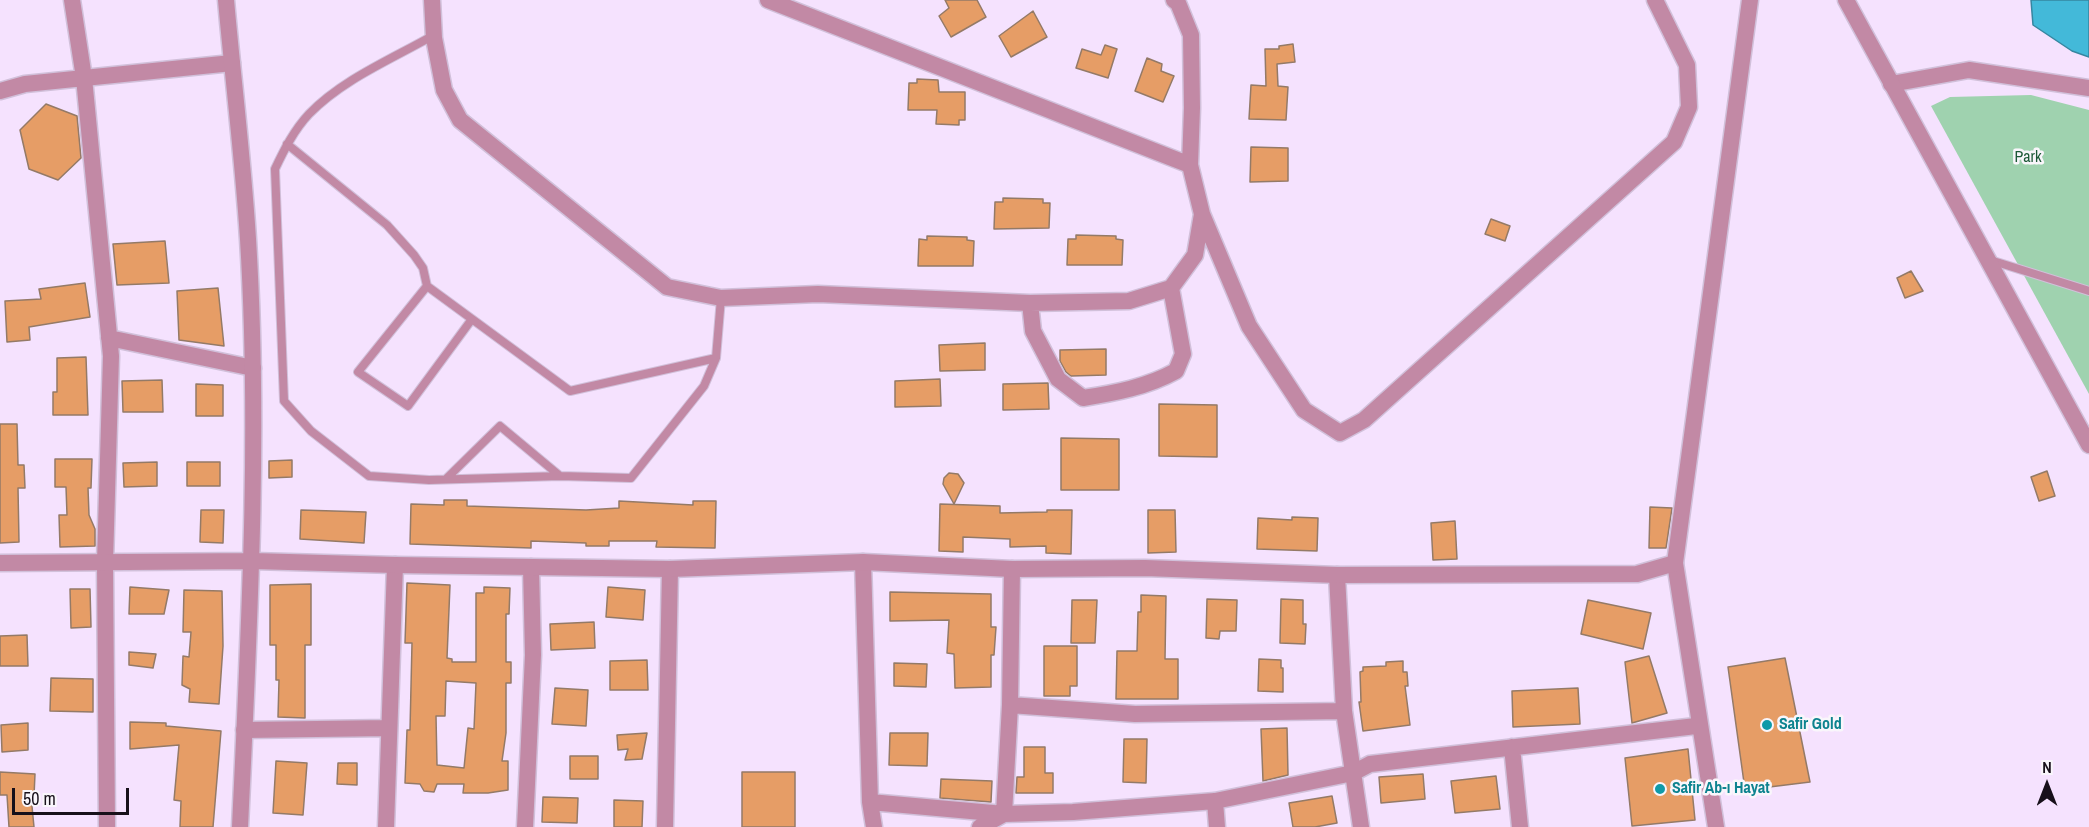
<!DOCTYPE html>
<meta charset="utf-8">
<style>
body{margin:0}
#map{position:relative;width:2089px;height:827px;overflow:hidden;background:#f5e2fe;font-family:"Archivo Narrow",sans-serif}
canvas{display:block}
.north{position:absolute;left:2017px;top:755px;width:60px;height:60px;-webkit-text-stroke:4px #f9f6fb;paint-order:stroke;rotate:0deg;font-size:16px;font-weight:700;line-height:24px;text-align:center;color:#17101a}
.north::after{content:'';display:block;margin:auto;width:21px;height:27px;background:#17101a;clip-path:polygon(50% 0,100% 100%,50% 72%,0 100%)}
.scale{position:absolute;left:12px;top:788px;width:117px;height:27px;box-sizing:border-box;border:3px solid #17101a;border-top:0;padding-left:8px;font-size:18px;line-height:21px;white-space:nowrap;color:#17101a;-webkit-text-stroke:4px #f9f6fb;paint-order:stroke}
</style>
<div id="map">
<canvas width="2089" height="827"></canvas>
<div class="north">N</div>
<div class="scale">50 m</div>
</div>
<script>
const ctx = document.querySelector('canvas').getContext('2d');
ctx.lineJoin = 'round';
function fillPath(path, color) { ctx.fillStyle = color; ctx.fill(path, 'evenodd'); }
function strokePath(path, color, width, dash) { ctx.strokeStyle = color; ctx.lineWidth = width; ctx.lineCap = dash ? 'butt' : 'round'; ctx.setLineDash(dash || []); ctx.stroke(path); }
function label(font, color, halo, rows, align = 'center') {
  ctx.font = font + ' "Archivo Narrow",sans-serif'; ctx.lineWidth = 5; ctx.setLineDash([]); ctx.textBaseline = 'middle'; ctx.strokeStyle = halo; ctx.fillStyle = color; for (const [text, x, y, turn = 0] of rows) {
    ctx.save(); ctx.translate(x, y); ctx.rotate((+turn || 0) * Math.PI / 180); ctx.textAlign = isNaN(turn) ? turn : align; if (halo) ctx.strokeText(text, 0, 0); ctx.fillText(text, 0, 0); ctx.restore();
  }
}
const green = new Path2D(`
 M2031,95L2089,110V394L1931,106L1950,97Z`);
const water = new Path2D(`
 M2031,0H2089V57L2072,51L2033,25Z`);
const building = new Path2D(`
 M945,0H977L986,17L951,37L939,16L949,8Z
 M1033,11L1047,37L1011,57L999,36Z
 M1293,44L1295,62L1277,64L1278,86L1288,87L1286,120L1249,119L1251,85L1266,86L1265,49H1279V46Z
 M1105,45L1117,49L1108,78L1076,68L1082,49L1101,55Z
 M1147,58L1162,64L1161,71L1174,76L1163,102L1135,91Z
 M917,79L938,80L939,92H965V120H959V125L936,124L937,110H908L909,83H917Z
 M46,104L77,116L81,158L58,180L29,169L20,130Z
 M1251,147L1288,148V181L1250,182Z
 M1003,198L1043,199V203H1050L1049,228L994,229L995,202H1003Z
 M1491,219L1510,226L1505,241L1485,234Z
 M1076,235L1116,236V239L1123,240L1122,265H1067L1068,239H1076Z
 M927,236L967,237V240L974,241L973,266H918L919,239L927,240Z
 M165,241L169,283L117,285L113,244Z
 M1911,271L1923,291L1905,298L1897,278Z
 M85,283L90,317L29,327L30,340L7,342L5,301L41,299L39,289Z
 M218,288L224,346L179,340L177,291Z
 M985,343V370L940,371L939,345Z
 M1106,349V375L1071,376L1066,372L1060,361V350Z
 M86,357L88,415H53V392H57V358Z
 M940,379L941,406L895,407V381Z
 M162,380L163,412H123L122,381Z
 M1048,383L1049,409L1003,410V384Z
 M196,384L223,385V416H196Z
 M1159,404L1217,405V457L1159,456Z
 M0,424H17L18,465H24L25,488H18L19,542L0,543Z
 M1061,438L1119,439V490H1061Z
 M55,459H92L91,488H88L89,515L95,529V546L60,547L59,515H67L66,487H55Z
 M292,460V477L269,478V461Z
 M157,462V486L124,487L123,463Z
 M187,462H220V486H187Z
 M2047,471L2055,496L2039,501L2031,477Z
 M949,473L958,474L964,483L954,504L943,484L944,478Z
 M444,500H467V506L586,510L619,508V501L693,505V501H716L715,548L656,547L657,541H609V546H586V543L531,541V548L410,544L411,504L444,505Z
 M940,504L1000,506V513L1047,512V510H1072L1071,554L1046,553V546L1010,547V539L963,537V552L939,551Z
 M1650,507L1672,508L1666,548H1649Z
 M201,510H224L223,543L200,542Z
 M301,510L366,512L364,543L300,539Z
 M1148,510H1175L1176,552L1148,553Z
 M1292,517L1318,518L1317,551L1257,549L1258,518L1292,520Z
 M1455,521L1457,559L1433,560L1431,523Z
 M407,583L450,585L447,658L452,659V662H476V593H484V587L510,588L509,614H506V662H511V683H506V733L502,761H508V790L488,793H463L464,784H437L434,792L424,791L420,784L405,783L407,730H410L412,643H405ZM446,681L476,683L474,729L468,728L464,768L437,765L436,716H445Z
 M311,584V645H305V718L278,717L279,680H276V645H270V585Z
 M130,587L169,590L164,614H129Z
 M608,587L645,590L643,620L606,617Z
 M70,589H90L91,627L71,628Z
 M184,590L222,591L223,646L219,704L189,702L190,689L182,685L183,656L189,657L191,632H183Z
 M890,592L991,594V627H996L994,655H991V687L955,688L954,654L947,653L949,620L890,621Z
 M1141,595L1166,596L1165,659H1178V699H1116L1117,651H1137L1138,612H1141Z
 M1207,599L1237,600L1236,631H1220L1219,639L1206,638Z
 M1281,599L1303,600V624H1306L1305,644L1280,643Z
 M1072,600H1097L1095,643H1071Z
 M1588,600L1651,613L1643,649L1581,634Z
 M594,622L595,648L551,650L550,624Z
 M27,635L28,666H0V636Z
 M1044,646H1077V686H1070V696H1044Z
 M129,652L156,654L153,668L129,665Z
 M1649,656L1667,713L1632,723L1625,662Z
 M1785,658L1810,782L1745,790L1728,667Z
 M1259,659L1281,660V668H1283V692L1258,691Z
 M647,660L648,690H610V661Z
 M1403,661V672H1407L1408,686H1405L1410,725L1363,731L1359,702H1361L1360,672L1363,671V667L1386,666V662Z
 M894,663L927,664L926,687L894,686Z
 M51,678L93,679V712L50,711Z
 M555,688L588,690L586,726L552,724Z
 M1578,688L1580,724L1513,727L1512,691Z
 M130,722L166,723V726L221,731L213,827H180L181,801L174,800L179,745L130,749Z
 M28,723V750L2,752L1,725Z
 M1287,728L1288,775L1263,781L1261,729Z
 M647,733L642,759L625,760L628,749L618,750L617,735Z
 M890,733H928L927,766L889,765Z
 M1124,739H1147L1146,783L1123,782Z
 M1024,747H1045V773H1053V793H1016L1017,777H1024Z
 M1688,749L1695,820L1632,826L1625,758Z
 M570,756H598V779H570Z
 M276,761L307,763L303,815L273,813Z
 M338,763H357V785L337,784Z
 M0,772L35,774L34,796H31L34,827H9L7,795H0Z
 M742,772H795V827H742Z
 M1423,774L1425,799L1381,803L1379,777Z
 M1496,776L1500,809L1455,813L1451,781Z
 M941,779L992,781L991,802L940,798Z
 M1332,796L1337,823L1315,827H1293L1289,803Z
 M543,797L578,798L577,823L542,822Z
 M614,800L643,801L642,827H614Z`);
const service = new Path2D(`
 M434,35C392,59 343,79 309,114C294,130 284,150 275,169L284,401L311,431L369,476L429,480L560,476L631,478L704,386L716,358
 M287,144L387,225L414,255L423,268L427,286
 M1990,260L2089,291
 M472,319L408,406L358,372L427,286L570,391L716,358L721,298
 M446,479L500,426L560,476`);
const minor = new Path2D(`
 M72,0L84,78L111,356L105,562L107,827
 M432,0L434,38L444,90L460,120L667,287L721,298L818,294L1030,303L1129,301L1171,288L1195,255L1202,214L1190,165L1192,108L1191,35L1178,3L1174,0
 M768,0L1190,165
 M1891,84L1969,70L2089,88
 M0,91L25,84L232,63
 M1202,214L1249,326L1304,410L1340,433L1364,420L1674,142L1689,107L1687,65L1655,0
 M1030,303L1033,331L1058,379L1083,398C1115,393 1147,387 1176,371L1183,354L1171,288
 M109,338L253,368
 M863,562L870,802L874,827
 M1675,563L1716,827
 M1337,575L1344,711L1361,827
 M1010,705L1135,714L1344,711
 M244,730L389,728
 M1512,747L1520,827
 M1215,801L1217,827
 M870,802L1004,814L1073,812L1215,801L1353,773L1370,764L1696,726
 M386,827L395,565
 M525,827L533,655L531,567
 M665,827L670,569
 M980,827L1004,814L1010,705L1012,569`);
const tertiary = new Path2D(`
 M226,0C233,79 243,159 248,239C260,435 249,631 240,827
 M1846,0L2089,445
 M0,563L253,561L395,565L670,569L863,562L1012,569L1145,568L1337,575L1637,574L1675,563L1750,0`);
const markers = [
 [1767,725,6,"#0f9aa8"],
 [1660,789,6,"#0f9aa8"]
];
const parkNames = [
 ["Park",2028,158]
];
const cultureNames = [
 ["Safir Gold",1779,725],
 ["Safir Ab-ı Hayat",1672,789]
];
fillPath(green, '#9fd2af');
fillPath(water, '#43b9d9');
strokePath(water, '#3686a0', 1.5);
fillPath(building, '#e69d66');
strokePath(building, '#947a67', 1.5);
strokePath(service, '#d1c0da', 10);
strokePath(minor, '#d1c0da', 19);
strokePath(tertiary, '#d1c0da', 19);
strokePath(service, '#c289a5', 8);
strokePath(minor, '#c289a5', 16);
strokePath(tertiary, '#c289a5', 16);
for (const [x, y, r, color] of markers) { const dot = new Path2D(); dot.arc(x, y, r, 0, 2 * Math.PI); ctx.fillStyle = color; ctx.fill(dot); strokePath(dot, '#f9f6fb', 2); }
label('16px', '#1b5936', '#f9f6fb', parkNames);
label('bold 16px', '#0d838f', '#f9f6fb', cultureNames, 'left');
</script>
